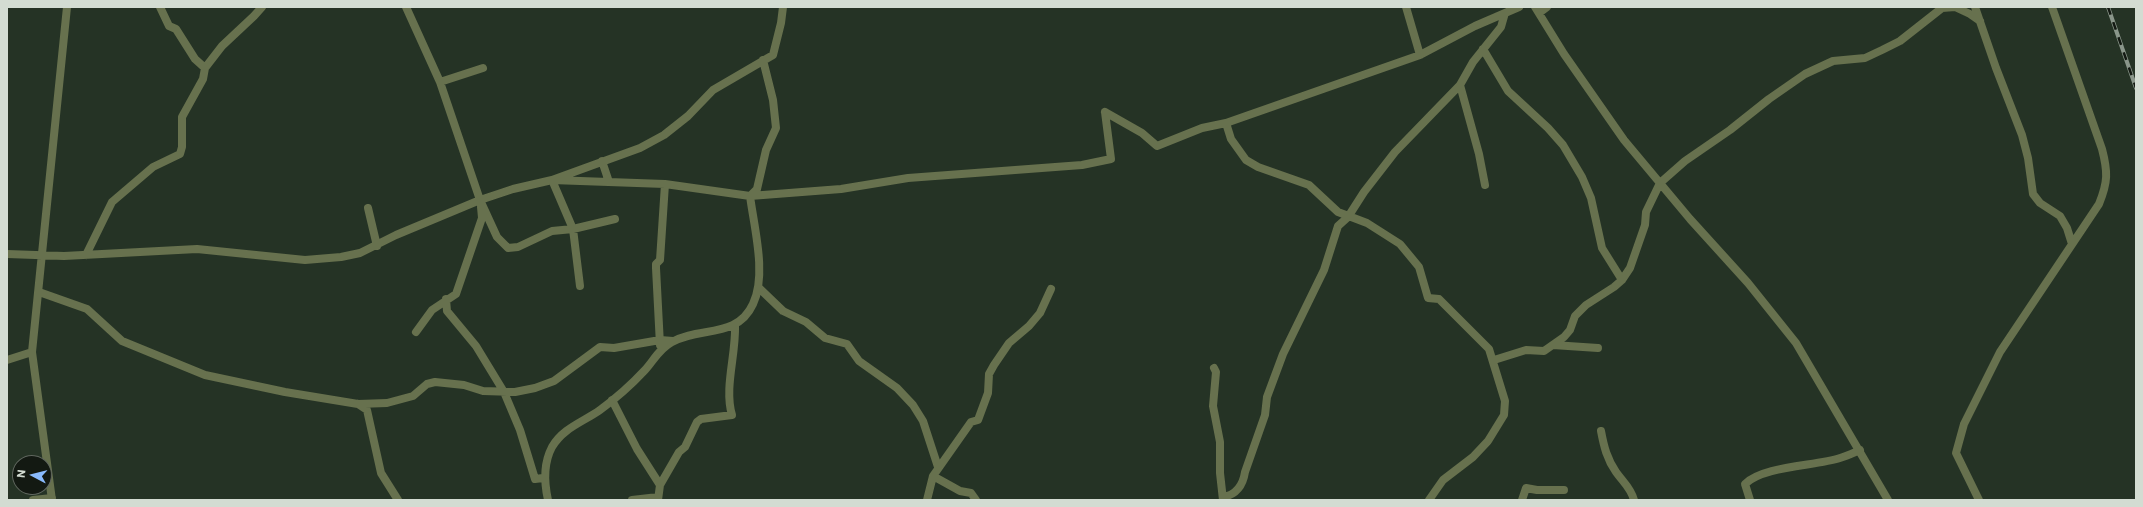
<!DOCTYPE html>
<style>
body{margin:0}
#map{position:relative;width:2143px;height:507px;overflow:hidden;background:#253325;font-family:Commissioner,sans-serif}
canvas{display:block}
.frame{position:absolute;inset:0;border:8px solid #d3dcd2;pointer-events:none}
.north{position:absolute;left:12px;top:455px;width:40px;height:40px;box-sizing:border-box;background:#131912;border:1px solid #60675f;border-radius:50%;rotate:277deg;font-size:11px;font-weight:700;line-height:16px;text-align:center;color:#d3dcd2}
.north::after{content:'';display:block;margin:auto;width:14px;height:18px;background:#89bafc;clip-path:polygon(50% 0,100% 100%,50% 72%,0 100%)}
</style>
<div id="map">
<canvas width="2143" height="507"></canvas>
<div class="frame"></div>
<div class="north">N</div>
</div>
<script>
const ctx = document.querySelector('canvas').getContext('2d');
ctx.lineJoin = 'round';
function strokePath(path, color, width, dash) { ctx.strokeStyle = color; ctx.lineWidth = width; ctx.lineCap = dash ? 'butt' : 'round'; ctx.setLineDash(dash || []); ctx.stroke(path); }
const minor = new Path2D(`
 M160,7L169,26L176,29L195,59L205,68
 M406,7L440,82L480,200L497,237L508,248L518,247L552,231L573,229L615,219
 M1406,7L1420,55
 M1535,7L1564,54L1624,140L1690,219L1748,283L1796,343L1888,500
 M1975,7L1996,68L2022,135L2028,158L2033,194L2040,203L2060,216L2067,228L2072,244
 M1539,13L1547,7
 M1483,49L1508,91L1548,128L1563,145L1582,177L1591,198L1602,248L1622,280
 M440,82L483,68
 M1460,85L1479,154L1485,185
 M1105,112L1142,133L1157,146L1202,128L1226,123L1420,55L1475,26L1519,7
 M1226,123L1231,139L1246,160L1258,167L1309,185L1338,212L1367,223L1400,244L1419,267L1428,298L1439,299L1489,349L1505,401L1504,415L1488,441L1473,457L1443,480L1429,500
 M602,161L609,182
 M368,208L377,246
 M7,254L64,256L197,249L305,260L341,257L360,253L396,235L480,200L513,189L552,180L665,184L750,196L841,189L908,178L1082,165L1111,159L1105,112
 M86,255L112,202L153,167L180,154L182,147V117L203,79L205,68L222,46L254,16L262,7
 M580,286L573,229L552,180L640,148L664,135L688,116L713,90L773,55L781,23L783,7
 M759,288L783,311L806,322L825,338L847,344L859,361L897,388L913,405L923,421L938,467
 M39,292L87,309L122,341L205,375L285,392L358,404L387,403L413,396L427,384L435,382L464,385L483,391L515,392L535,388L554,381L600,347L614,348L660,340L673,341
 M446,299L447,311L476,346L504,392L520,430L535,479L543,478
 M416,332L432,310L456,294L482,218L481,207
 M660,345L656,268V264L660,260L665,184
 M1553,345L1598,348
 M7,360L32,352
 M1494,360L1526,350L1544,351L1564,337L1570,330L1575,316L1586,305L1614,287L1622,280L1630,268L1645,225L1646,212L1660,183L1685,161L1730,130L1769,99L1805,74L1833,61L1865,58L1882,50L1900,41L1942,8L1955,7L1970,14L1980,21
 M1214,368L1216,372L1213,406L1220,442V473L1223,500
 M612,400L637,449L660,485
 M358,404L367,410L381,473L398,500
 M1601,431C1604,447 1607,459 1616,472C1623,482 1631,488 1634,500
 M933,476L960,491L971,493L976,500
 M1224,497C1237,494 1243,485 1245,472L1265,415L1267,397L1283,354L1324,270L1338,226L1348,217L1364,192L1395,152L1460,85L1473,62L1501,27L1505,13
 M33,500L52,498
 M52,500L32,352L67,7
 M548,500C544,482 543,464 552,447C563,428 583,422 600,410C615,399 632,384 645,370C654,360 659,349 672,342C700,326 737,339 753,304C767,275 754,227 750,196L757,189L766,150L776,128L773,100L763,60
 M632,500L658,497
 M658,500L660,485L679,452L685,447L697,422L701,419L732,415C724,388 736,355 735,326
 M927,500L933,476L971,422L978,420L988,393L989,374L994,365L1009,343L1029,326L1040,313L1051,289
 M1522,500L1526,488L1537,490H1564
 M1750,500L1745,484C1763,466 1815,466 1840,458C1847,456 1853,453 1860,450
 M1979,500L1956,453L1964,424L2000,352L2099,204C2108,182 2108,172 2102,149L2052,7`);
const rail = new Path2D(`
 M2108,7L2136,88`);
strokePath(minor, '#67714e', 8);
strokePath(rail, '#8a968a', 4);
strokePath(rail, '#131912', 2.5, [8]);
</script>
